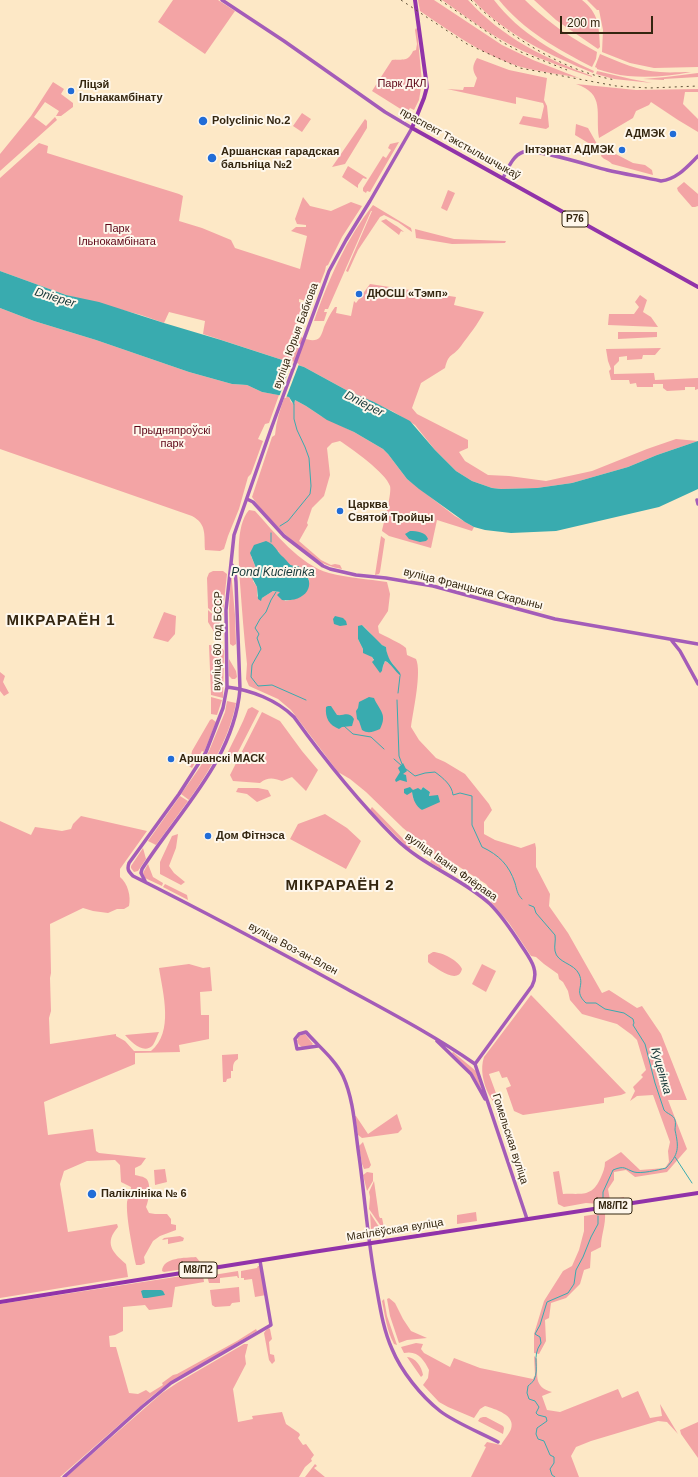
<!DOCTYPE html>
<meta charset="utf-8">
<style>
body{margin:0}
#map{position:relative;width:698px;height:1477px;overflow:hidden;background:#fde8c6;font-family:Arial,sans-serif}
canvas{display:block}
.scale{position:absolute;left:560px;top:16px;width:93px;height:18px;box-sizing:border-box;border:2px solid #342610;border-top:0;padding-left:5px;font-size:12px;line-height:14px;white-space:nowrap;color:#342610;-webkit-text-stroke:3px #fef7ec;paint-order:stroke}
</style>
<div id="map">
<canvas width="698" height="1477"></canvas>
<div class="scale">200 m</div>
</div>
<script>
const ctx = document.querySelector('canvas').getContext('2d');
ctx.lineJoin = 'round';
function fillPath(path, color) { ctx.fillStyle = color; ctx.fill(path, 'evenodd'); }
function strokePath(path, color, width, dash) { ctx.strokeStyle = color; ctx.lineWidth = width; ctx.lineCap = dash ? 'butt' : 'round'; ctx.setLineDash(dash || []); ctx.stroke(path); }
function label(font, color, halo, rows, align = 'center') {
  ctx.font = font + ' Arial,sans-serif'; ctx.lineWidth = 4; ctx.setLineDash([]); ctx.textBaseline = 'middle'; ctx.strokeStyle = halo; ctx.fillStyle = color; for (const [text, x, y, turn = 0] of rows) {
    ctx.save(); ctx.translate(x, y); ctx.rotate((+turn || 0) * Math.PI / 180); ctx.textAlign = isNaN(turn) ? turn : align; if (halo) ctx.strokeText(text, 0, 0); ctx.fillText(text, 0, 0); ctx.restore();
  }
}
const green = new Path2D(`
 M173,0H218L235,11L205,54L158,22Z
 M418,0H434L502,45L533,60L579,78C560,74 540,72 521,67C484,56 451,32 420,11Z
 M442,0H468C503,38 544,58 592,76V77C568,69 545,61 523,51C494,38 468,18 442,0Z
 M473,0H494C519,33 557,54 594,71L593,73C550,55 506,35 473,0Z
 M499,0H525C549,23 568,36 597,52L596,59L592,67C559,50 523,30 499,0Z
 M534,0H582C599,13 599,27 600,47L598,49L556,20Z
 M587,0H698V67L654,68L630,63L602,52L603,30L599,10H597Z
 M416,28L417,29L422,82L419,100L414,110L410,108L407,113L372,91L392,60C403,59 408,62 413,51L416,50L417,44L415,30Z
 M600,54C619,62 639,71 660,72C670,73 680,72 691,72C671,76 648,78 628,76C617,75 607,72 597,69V68L595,67Z
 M477,58L509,70L547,78L544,100L547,106L549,127L546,129L519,124L523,116L541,119L544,106L543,103L516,97V104L447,89L463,90L464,87H474L477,78C472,70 472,66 477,58Z
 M597,71L631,79L652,83L614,79L596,74Z
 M698,73V77L664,79V80L643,79L666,77Z
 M53,82L64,89L61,94L73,103V107L61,116H56L59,111L45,102L34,117L46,126L55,117L57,120L0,171V154L31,116Z
 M576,84L636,90L698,89V92H685L683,104L698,119V132L678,120L651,102L649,105L636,111L633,118L599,138C595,114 606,94 576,84Z
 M302,113L311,119L302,132L293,126Z
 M365,119L367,121V128L345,164L332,167Z
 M576,124L588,128L597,144L595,147L575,135Z
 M399,142L370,192L367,191L366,193L363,191V188L383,156L386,158L391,150L388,148L390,144Z
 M39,143L48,146L47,153L179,194L183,196L179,221L202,228L231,240L235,248L300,269L307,236L291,231L296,227H306V225L297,224L295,219L303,197L310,206L331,211L351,202L362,206L342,237L328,265L326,266L325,271L305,322L300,321L306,305H308L309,302L299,299V302L304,304L296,325V334C301,338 315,344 320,337C322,334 323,330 324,327C327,320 330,314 335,307H337L336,313L351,316L354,301L356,303L370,284L456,297L454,305L484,312C478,324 469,335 461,346C452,358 449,352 445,368L421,383L412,408L417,414L468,440V448L459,452L465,461L488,475L509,476L546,481L592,471L647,449L676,439L698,441L657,455L628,467L572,483L537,488L501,489L492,488L472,481L456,471L435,450L415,425L392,411L348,391L304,367L203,334L205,321L169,312L164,323L141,315L66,295L0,271V178Z
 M603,150L610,151L633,163L645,165L652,170L653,175L612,164C609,160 604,160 601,156Z
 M348,166L367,178L366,179L363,178L358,185V188L342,177Z
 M684,182L698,194V206L695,207H692L678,191L677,188Z
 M448,190L455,193L447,211L441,208Z
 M373,205L411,228L412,232L398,222L384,215L380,217L358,250L348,272L346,271L372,211H371L328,309H325L324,312H327L324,321H314C328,281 346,239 373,205Z
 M386,219C392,224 398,226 404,232L401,231L399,235L381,221Z
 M415,229L454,239L506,241L505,243L452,244L416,238Z
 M640,295L647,300L643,312L651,317L658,327L608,325L609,314H634L639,307L635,302Z
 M0,308L34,321L96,340L189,372L232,384L247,385L262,392L279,395L269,423L265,424L258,439L263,441L251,474L248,477L239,509L228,536L224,549L220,551L205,550C204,535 207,524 192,516L0,449Z
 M618,332H657V337L618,339Z
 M661,348L655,355H643L642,359L627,360V356L619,357V361L614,366V374L654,373L655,380L698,378V389L695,390V387H685V390L667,391L663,388V384H653V387H637L636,383L630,384L629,380H611L609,371L611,369L608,361L606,349Z
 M285,396L289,397L291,402L294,404L295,400L306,406L321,416L354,432L383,449L388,454L407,479L455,516L474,527L472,531L437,520L431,548L389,536L382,531C384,522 392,493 390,486C386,473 351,448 340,441L332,443L327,448L330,475L324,496L312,508L307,523L308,525L299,541L321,560L331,565L335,564L340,565L342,569C337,568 332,567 327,565C304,556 266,517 252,497L272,437L275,435C276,422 280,409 285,396Z
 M249,510L255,511C274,532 300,565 329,573C348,578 368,579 387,582L390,594L388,611L378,626L379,633C388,638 399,642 406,648L407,655L416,659C422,672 413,711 411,727L419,740L436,758L445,762L465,774L489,804L492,810L484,822V834L495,840L521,848L535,843L536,848V867L550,894L549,906L568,933L602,993L609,990L637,1008L642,1006L661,1034L687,1100H668L687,1149L667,1172L635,1177L626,1170L614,1172V1180L608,1189L610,1200L624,1197V1199L600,1204L586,1203L564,1207L558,1204L553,1172L559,1171L563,1194C582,1193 592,1198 601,1177C603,1172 605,1168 605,1162L621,1152L640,1170L665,1168L669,1162L668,1151L670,1142L653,1095L637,1096L630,1101L635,1091L633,1087L643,1077L641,1075L646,1070L637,1040L632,1035L617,1024L582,1014L570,1000L568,991L563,982L559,979L558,974L544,964L536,957L531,956L509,923L491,902L494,895L486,884L447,859L441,869L430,862L435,854L403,828L366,792L350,779L338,772L291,710L278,699L249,686L246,679L247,664C244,637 242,610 240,583C239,563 235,526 249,510ZM278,551C283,562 299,570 309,579C310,594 299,599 285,601L280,592L273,591L262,598L261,600L257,596V587L253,581V574L256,568L251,556ZM362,625C370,631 377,644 386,647L387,656L395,667L385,661L383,666L382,671L380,672L372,657L363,649L358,639ZM423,787L430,792L429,796H434L427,807L422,810L413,798L412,792L421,790Z
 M381,536L385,539L380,572L379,574L375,575Z
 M213,571H223L227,574L222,620L208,608L207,578L209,573Z
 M231,571L235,615L236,644L233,646L230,644L229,609Z
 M208,610L220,621L221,632L216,635L208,622Z
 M164,612L176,616L175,634L168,642L153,638Z
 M209,645L221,646L224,651L223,698L211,695Z
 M229,659L236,671L237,677L235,679H232L229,676Z
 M0,672L5,676L3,682L9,693L4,696L0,691Z
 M211,697L222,700L217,715L211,714Z
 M227,701L236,703C229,739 210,770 189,800L181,794L200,767L209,751L225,712Z
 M252,707L259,711L238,752L228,758L227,754C234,739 242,725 248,709Z
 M262,712L280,721L302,751L318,770L306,791L292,777L282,781C273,778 268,777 260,783L233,781L230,775Z
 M212,719L216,722L204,752L202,751L192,768L189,766L192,751L210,720Z
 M238,788H258L268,790L271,796L257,802L247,794L236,792Z
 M180,796L188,801L156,845L148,841Z
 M372,807L411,847L409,849L370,810Z
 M325,814L347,828L361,841L346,869L290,839L298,824Z
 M81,816L147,831L120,869V877C128,884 131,896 129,906L124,909H117L108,913L93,911L83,908L50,924L51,973L50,978L51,1011L49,1018L50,1044L116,1034V1036L125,1041L134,1051H151C174,1032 163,994 159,968L189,964L203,968L210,967L212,991L200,992L201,1015H209V1039L179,1045L180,1052L135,1053V1064L44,1102L48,1135L93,1129L96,1151L99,1153L146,1158L141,1165L135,1168V1175C138,1176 142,1176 145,1178C152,1181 149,1201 146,1207L149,1213L155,1214H167L171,1219V1224L176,1225V1230L160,1236L153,1241L144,1257L145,1263L141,1265H136L135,1261C132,1245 126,1217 127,1202C128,1197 131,1192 131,1187L121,1182L120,1165L115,1160L87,1161L64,1171L60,1184L68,1232L117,1224L118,1227C104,1243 112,1252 126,1264L128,1277L0,1298V821L31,835L35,827L62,831L71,829L73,824Z
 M178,834L176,848L169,866L174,873L185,882L181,885L160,874V862L172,836Z
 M143,848L146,859L138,871L134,872L131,868V866Z
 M148,864L153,877L163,883L162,886L145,878L143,873Z
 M165,884L187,895L188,900L163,887Z
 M433,952C442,952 459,961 462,969C458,985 438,969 430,964L428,962V955Z
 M482,964L496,971L486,992L472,984Z
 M531,995L626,1093L621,1095L604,1098V1103L523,1115L514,1111L506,1088L511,1086L507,1077L502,1078L499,1071L489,1074L505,1118L498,1119C496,1114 496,1108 494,1103C493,1100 490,1098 489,1095C483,1083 480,1069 484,1057Z
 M159,1032C157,1036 155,1042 153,1045C144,1055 131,1042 125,1035Z
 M305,1034L313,1044L311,1046L302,1047L299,1045L297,1041L299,1036Z
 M453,1052L476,1071L482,1091L472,1073L452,1053Z
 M238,1054V1059C233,1062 233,1065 233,1071H231V1078L227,1079L226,1082H223L222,1055Z
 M397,1114L402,1129L398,1133L362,1138L358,1135L355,1116H356L368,1134Z
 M363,1142L371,1165L369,1168L364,1169L362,1164L359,1146Z
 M165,1169L167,1182L155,1185L154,1170Z
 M367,1172L373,1173V1181L367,1191L363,1175Z
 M374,1181L379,1216L380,1218H382L385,1232L369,1209L370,1197L369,1192Z
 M476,1212L477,1221L457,1224V1215Z
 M370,1213L383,1233L371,1230Z
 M605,1213C606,1224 601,1236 601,1247L591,1252L590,1268L584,1270L580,1284L566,1298L551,1303L549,1318L545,1320L546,1341L539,1354L534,1353V1334L544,1301L563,1271L572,1266L579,1250L584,1231V1216Z
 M180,1236L184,1238L183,1241L168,1244V1239L162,1240L164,1238Z
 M196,1257L201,1263L198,1267L164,1272L162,1271C163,1257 185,1258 196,1257Z
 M258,1266H260L266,1295L255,1297L252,1279L244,1280V1278H241V1271L257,1268Z
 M238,1271L239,1278H238L237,1276L220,1278V1283H209L207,1276Z
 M201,1273L203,1275L204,1282L175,1287L172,1307L149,1310L145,1305L123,1307V1331L115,1335L109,1336L110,1347H116L129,1393L138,1394L146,1390L150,1393L163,1385L162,1383L173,1375L177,1374L237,1341L256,1329L257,1331L168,1384L152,1396L60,1477H0V1304Z
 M239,1287L240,1302L232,1303L230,1306L215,1307L212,1305L210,1290Z
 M389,1298L395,1303L403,1319L411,1331L427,1338L407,1340L399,1343L390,1316L387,1299Z
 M384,1299L387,1316L397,1345L394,1344C387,1331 385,1316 382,1301Z
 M269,1328L270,1329L272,1339L269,1342L270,1354L274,1355L275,1361L272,1364L269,1360L264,1333L266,1330Z
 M416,1343L423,1344L421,1349L424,1353L450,1367L454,1358L480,1368L533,1379L535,1375L534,1356L537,1359C538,1375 533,1387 552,1392L542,1396L547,1410L560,1412L618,1389L622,1398L638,1391L650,1418L662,1416L660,1404L678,1434L667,1422L658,1421L591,1441L576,1447L571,1456L579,1477H471L486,1447L484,1446L487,1442L501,1445C504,1440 509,1434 511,1429C516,1415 495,1409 485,1406L480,1409L474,1418L448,1407L439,1402L423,1385L428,1378L429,1370C424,1360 418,1350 404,1353L401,1347Z
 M244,1344H248L245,1356L246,1364L233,1389L238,1422L253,1419L252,1416L282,1412L286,1424L299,1433L300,1435L298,1438L303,1445L306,1444L314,1455L311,1459L312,1461L305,1467L299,1477H66L162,1393L177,1383Z
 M407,1357C415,1357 422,1367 423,1375L421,1377Z
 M483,1417H486L503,1426L504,1428L503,1434L478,1421L480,1418Z
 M698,1422V1458L681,1434L680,1430Z
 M315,1464L317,1466L314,1468L325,1477H305Z`);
const water = new Path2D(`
 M0,271L66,295L99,302L164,323L221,340L304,367L348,391L374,402L410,421L435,450L456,471L472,481L492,488L501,489L537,488L572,483L628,467L657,455L698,441V489L659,507L556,531L511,533L485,530L474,527L465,522L419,489L407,479L388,454L383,449L354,432L327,420L306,406L295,400L294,405L289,397L262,392L247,385L232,384L189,372L96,340L34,321L0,308Z
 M410,531C417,531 426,532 428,539L426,541L420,542L409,539L405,534Z
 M266,541C274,544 275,548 280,554C281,556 284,557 285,559C291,565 289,566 298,566C320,582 307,603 282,600L277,595L280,592L273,591L262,598L261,601L258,599L257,587L251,576L256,568L250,553L254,545Z
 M335,616L343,618L346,621L347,625L340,626L334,624L333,619Z
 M362,625L382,645L386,647C387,659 393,664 400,673L401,676C395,672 391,663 385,661L383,666L382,671L380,673L372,662L374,660L372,657L363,653V649L358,639V626Z
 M369,697L374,698C379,710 388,714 380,729C373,732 368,734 362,730L359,721L357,719L356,711L358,708L359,702Z
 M328,706H331L337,715C344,716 349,711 354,719L352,726L342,727L339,729C329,725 325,718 326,707Z
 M403,763L407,771L403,774L406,775L407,782L400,780L396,782L395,780L400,772L398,768Z
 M410,787L413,790L418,788L421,790L423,787L430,792L429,796L438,795L440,802L422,810C416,806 413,800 412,792L407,795L404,793V789Z
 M143,1290H161L163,1291L165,1295L147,1298H143L141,1291Z`);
const pier = new Path2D(`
 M292,361L299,364L286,398L279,397Z`);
const stream = new Path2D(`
 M280,526L288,521L310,494L311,486L309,458L305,447L297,430L294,419V404
 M271,533V542
 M276,592L271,600L266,612L260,619L255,628L259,634L257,638L261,649L252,665L251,677L258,686L272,685L306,700
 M398,693L400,676
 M397,700L399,756L402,764
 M344,726L353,734L371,737L384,749
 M394,759L402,766
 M406,769L415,776L425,773L435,772C443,778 452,785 453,795L460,793L472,796V825L482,847C499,855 509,865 515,883C517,890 517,894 522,899
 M529,905L534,907L536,913L555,935C556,940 554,946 555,951C557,963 574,963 579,974C585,987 573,991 586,1003H596L605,1009L624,1013L633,1019L634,1023L633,1025L645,1044L655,1083L664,1110C667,1114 674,1115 675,1120C676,1123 675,1127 675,1130C679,1148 679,1154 666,1168C658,1170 641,1174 634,1172C625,1169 625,1165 613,1170L603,1192V1201
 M675,1157L692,1183
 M555,1477L552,1475L550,1469L554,1463V1457L550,1455L544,1441L538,1439L536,1434L537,1428L547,1421L546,1417L538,1415L536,1413L539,1407L535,1401L529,1399L527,1393L528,1386C530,1384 533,1382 534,1380C540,1368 531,1357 541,1343L540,1337L535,1334L540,1325L547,1302L568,1293L574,1284L576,1270L583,1257L591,1237L598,1224V1216`);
const secondary = new Path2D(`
 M222,0L284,41L385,112L412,128L370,201L346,240L329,271L271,429L234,535L226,610L227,687L223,708L206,752L179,794L129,863C127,869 128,871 133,876C205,912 276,950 347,989C391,1013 435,1036 475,1064
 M503,178C508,169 512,156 523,152C535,148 591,166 607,170C624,174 643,177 661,181C677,179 687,167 698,156
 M247,499L253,502L284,536L323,566L330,569L356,575L386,578L433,586L555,619L698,644
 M697,500L698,504
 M672,641L680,651L698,684
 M227,687C251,690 277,700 294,717C325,760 358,801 395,838C423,866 462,878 490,904C502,916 512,931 521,945C530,959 540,970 532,986L475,1064
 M145,881L141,873L142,869C179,811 234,760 240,689L236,582L235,571L232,565
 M437,1041L471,1074L485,1099
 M318,1046L297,1049L295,1039L299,1034L306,1032C318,1046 335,1059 343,1076C354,1100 355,1130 359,1156C365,1199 368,1242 376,1285C380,1307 383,1329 392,1349C401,1371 421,1396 440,1411C454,1422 481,1433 498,1442
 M475,1064L527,1219
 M64,1477L142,1407L171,1383L271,1325L260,1261`);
const primary = new Path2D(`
 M415,0L427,87L424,98L412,128L698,287
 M0,1302L313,1252L698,1193`);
const rail = new Path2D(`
 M401,0L467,44L520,68L616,86L649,88L698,86
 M440,0L502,42L521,52L567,70
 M471,0C508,36 565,72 616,80`);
const markers = [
 [71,91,4,"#216cd7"],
 [203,121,5,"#216cd7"],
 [673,134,4,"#216cd7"],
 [622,150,4,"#216cd7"],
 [212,158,5,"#216cd7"],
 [359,294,4,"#216cd7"],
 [340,511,4,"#216cd7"],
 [171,759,4,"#216cd7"],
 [208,836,4,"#216cd7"],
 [92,1194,5,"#216cd7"]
];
const shields = [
 [575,219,26],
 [613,1206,38],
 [198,1270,38]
];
const shieldNames = [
 ["Р76",575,219],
 ["М8/П2",613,1206],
 ["М8/П2",198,1270]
];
const parkNames = [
 ["Парк ДКЛ",402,84],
 ["Парк",117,229],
 ["Ільнокамбіната",117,242],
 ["Прыдняпроўскі",172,431],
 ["парк",172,444]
];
const poiNames = [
 ["Ліцэй",79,85],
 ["Ільнакамбінату",79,98],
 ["Polyclinic No.2",212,121],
 ["АДМЭК",665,134,"right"],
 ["Інтэрнат АДМЭК",614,150,"right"],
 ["Аршанская гарадская",221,152],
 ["бальніца №2",221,165],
 ["ДЮСШ «Тэмп»",367,294],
 ["Царква",348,505],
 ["Святой Тройцы",348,518],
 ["Аршанскі МАСК",179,759],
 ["Дом Фітнэса",216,836],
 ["Паліклініка № 6",101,1194]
];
const streetNames = [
 ["праспект Тэкстыльшчыкаў",460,144,29],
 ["вуліца Юрыя Бабкова",296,336,-70],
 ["вуліца Францыска Скарыны",473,589,14],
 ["вуліца 60 год БССР",218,641,-89],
 ["вуліца Івана Флёрава",451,867,35],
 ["вуліца Воз-ан-Влен",293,949,28],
 ["Гомельская вуліца",510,1139,72],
 ["Магілёўская вуліца",395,1230,-9]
];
const waterNames = [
 ["Dnieper",55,298,17],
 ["Dnieper",364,404,27],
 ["Pond Kucieinka",273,573],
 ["Куцеінка",661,1071,74]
];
const districtNames = [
 ["МІКРАРАЁН 1",61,621],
 ["МІКРАРАЁН 2",340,886]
];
fillPath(green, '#f3a4a5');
fillPath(water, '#39abaf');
fillPath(pier, '#fde8c6');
strokePath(stream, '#39abaf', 1);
strokePath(secondary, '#a45cb8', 3.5);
strokePath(primary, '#9133a9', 4);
strokePath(rail, '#5e4e36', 1, [2, 4]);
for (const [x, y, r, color] of markers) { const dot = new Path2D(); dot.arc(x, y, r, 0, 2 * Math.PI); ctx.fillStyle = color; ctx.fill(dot); strokePath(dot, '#fef7ec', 1.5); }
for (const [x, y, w] of shields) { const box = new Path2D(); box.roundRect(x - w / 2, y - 8, w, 16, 3); ctx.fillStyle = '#fef7ec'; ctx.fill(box); strokePath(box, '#342610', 1); }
label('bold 10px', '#342610', null, shieldNames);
label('11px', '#5d0416', '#fef7ec', parkNames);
label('bold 11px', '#342610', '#fef7ec', poiNames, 'left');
label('11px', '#342610', '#fef7ec', streetNames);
label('italic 12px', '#163839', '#fef7ec', waterNames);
ctx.letterSpacing = '1px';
label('bold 15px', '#342610', '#fef7ec', districtNames);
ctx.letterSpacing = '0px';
</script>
